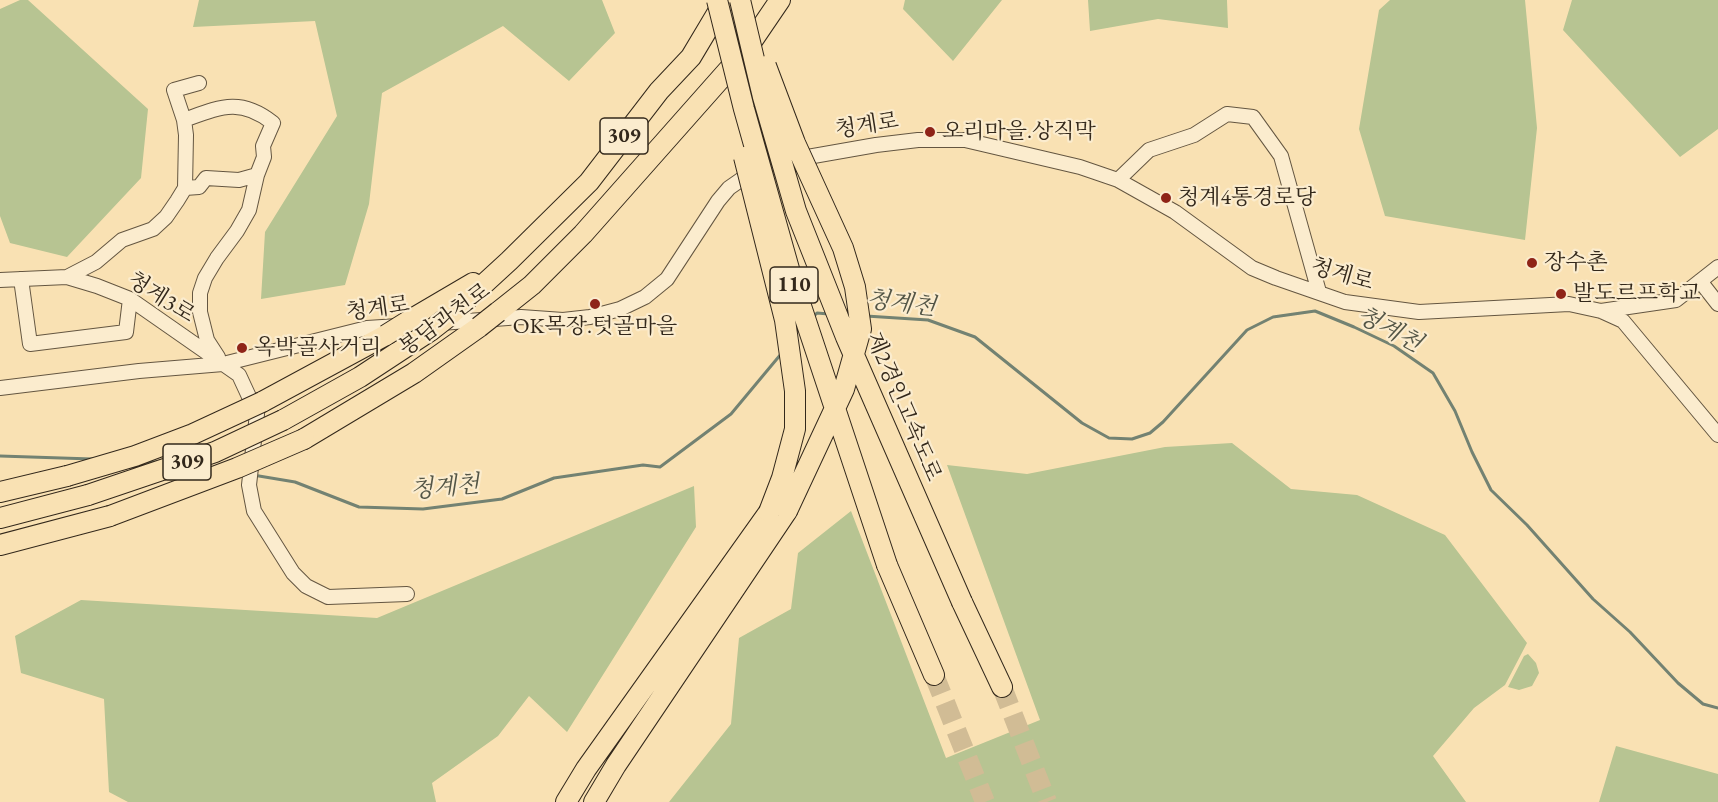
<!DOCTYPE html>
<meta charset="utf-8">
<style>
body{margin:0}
canvas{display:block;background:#f9e1b3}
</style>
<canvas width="1718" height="802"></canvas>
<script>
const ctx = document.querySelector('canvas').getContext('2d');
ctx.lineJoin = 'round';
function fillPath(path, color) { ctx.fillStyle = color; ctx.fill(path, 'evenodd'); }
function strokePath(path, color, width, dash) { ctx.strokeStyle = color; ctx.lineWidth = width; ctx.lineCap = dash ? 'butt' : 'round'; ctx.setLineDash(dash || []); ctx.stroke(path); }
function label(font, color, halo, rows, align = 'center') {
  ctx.font = font + ' "EB Garamond","Noto Serif KR",serif'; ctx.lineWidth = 4.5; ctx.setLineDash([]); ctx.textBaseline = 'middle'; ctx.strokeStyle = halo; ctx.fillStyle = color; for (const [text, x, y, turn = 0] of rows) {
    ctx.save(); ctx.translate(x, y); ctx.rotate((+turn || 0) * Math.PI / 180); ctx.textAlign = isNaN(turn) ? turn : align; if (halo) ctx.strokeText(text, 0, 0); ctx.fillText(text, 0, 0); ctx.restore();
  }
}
const green = new Path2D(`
 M20,0H28L148,109L141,178L67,257L10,243L0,216V9Z
 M199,0H602L615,33L569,81L503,26L382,93L369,204L345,285L261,299L265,232L337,116L315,21L193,27Z
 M905,0H1002L953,61L903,9Z
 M1088,0H1227L1228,28L1158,19L1090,31Z
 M1390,0H1525L1537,128L1525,240L1385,216L1359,129L1379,10Z
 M1572,0H1718V129L1680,157L1563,30Z
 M1232,443L1291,489L1357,495L1445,535L1527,643L1505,685L1474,708L1433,756L1466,802H669L731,724L739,638L791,609L798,553L851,511L946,758L1040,720L947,465L1027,474L1165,447Z
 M694,486L696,527L567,732L529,696L498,736L432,783L436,802H128L109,792L104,699L21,673L15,636L81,600L377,618Z
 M1528,654L1536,663L1539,673L1532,686L1519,690L1508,687L1524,656Z
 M1616,746L1718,774V802H1599Z`);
const stream = new Path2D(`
 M866,316L928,320L975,337L1082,423L1109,438L1132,439L1150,433L1163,422L1247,330L1273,317L1315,311L1354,327L1394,346L1433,373L1455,411L1472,452L1491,490L1527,525L1593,599L1630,632L1678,683L1703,704L1718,708
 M813,317L817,313L829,314
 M0,456L92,459
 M143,462H158
 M197,467L211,469
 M253,475L295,482L359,507L423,509L502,499L554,478L643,465L660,467L731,414L781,354`);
const highwayTunnel = new Path2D(`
 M934,675L985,802
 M1002,687L1047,802`);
const minor = new Path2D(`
 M184,120C220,107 240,97 273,123L263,146L264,157L257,175L249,210L237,231L217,258L205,278L200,293V312L207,340L218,357
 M1118,180L1149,150L1194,135L1227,114L1253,117L1281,156L1319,292
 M185,188L199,187L206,178L239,180L257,175
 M67,277L96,262L122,240L153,229L166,217L177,201L185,188L186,135L184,120L174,90L199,83
 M21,279L30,344L126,332L130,299
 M0,280L67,277L97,286L130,299L239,375L257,414L249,485L254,511L293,573L306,586L328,597L407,594
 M1700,281L1718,304
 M1601,311L1676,300L1718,267
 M441,323L521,317L563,320L590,317L620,309L645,297L667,279L718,201L729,188L762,165L876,145L918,140H965L1080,167L1118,180L1175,212L1252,268L1276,278L1345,302L1419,312L1569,304L1601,311L1623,321L1718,435
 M0,388L139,371L223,364L367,328L398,326`);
const highway = new Path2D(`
 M498,312L532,285L583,234L746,50L780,0
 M448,317L509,261L589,182L659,91L691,57L725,0
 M410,320L473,283
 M262,402L386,335
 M283,420L360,377L430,331
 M304,439L414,373L479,327
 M0,492L67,476
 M0,518L88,495
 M0,545L110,516
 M887,565L934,675
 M962,602L1002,687
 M566,802L586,769L769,512
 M594,802L616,765L787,511`);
const highwayBridge = new Path2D(`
 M717,0L744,109L791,276L887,565
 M740,0L763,97L796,211L846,337L962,602
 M766,66L795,143L843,248L855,287L861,329L844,389L787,511
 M744,157L785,320L795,391V429L782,478L769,512
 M479,327L498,312
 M430,331L448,317
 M386,335L410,320
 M67,476L135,456L193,434L262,402
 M88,495L215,452L283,420
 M110,516L237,468L304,439`);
const markers = [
 [930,132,6,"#8f2418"],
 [1166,198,6,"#8f2418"],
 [1532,263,6,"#8f2418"],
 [1561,294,6,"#8f2418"],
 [595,304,6,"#8f2418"],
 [242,348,6,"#8f2418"]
];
const shields = [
 [624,136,48],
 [794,285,48],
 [187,462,48]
];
const shieldNames = [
 ["309",624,136],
 ["110",794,285],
 ["309",187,462]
];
const streetNames = [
 ["청계로",867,126,-9],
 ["청계로",1342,275,16],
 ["청계3로",161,298,32],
 ["청계로",378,309,-8],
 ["봉담과천로",445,320,-36],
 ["제2경인고속도로",903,407,67]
];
const poiNames = [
 ["오리마을.상직막",942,132],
 ["청계4통경로당",1178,198],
 ["장수촌",1544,263],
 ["발도르프학교",1573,294],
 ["OK목장.텃골마을",595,327,"center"],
 ["옥박골사거리",254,348]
];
const waterNames = [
 ["청계천",901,304,7],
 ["청계천",1389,330,28],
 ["청계천",445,488,-5]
];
fillPath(green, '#b7c492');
strokePath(stream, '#738272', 3);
strokePath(highwayTunnel, '#d1bc95', 20, [20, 10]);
strokePath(minor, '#645641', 16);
strokePath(highway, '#33281b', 22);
strokePath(minor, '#fbecce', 14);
strokePath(highway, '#f9e1b3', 20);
strokePath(highwayBridge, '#33281b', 22, []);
strokePath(highwayBridge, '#f9e1b3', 20);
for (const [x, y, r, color] of markers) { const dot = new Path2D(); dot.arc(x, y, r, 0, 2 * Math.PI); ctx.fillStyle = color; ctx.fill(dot); strokePath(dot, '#fbecce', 2); }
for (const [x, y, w] of shields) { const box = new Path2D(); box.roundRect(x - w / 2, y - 18, w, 36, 4.5); ctx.fillStyle = '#fbecce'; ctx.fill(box); strokePath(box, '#33281b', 1.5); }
label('bold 21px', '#33281b', null, shieldNames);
label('22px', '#33281b', '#fbecce', streetNames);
label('22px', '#33281b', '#fbecce', poiNames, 'left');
label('italic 24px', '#535546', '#fbecce', waterNames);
</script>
